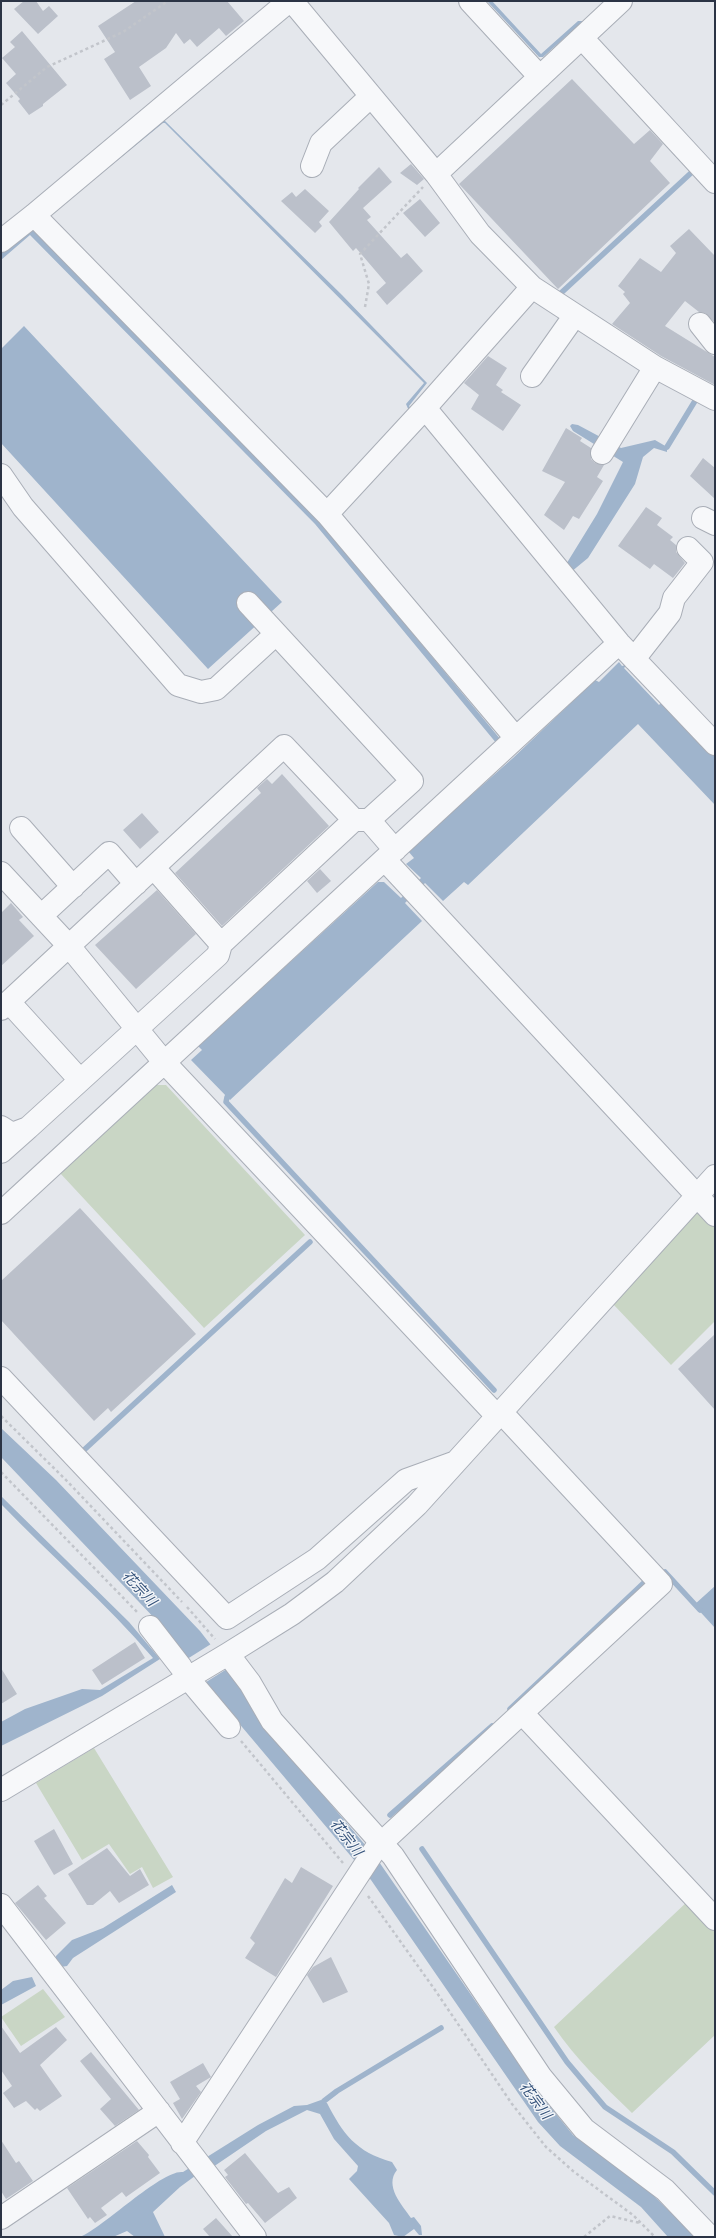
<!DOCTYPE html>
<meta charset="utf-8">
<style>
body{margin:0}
#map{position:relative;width:716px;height:2238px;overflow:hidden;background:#e4e7ec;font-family:"Fira Sans Condensed",sans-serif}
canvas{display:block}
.frame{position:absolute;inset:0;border:2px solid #2b3445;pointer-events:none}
</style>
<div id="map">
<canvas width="716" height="2238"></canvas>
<div class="frame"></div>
</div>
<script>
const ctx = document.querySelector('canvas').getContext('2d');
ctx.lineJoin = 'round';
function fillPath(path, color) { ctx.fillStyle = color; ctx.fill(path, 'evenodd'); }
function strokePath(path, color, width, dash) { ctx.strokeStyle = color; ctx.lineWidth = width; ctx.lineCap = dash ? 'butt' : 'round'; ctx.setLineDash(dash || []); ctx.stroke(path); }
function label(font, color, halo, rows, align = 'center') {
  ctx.font = font + ' "Fira Sans Condensed","Noto Sans JP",sans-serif'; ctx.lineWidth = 3; ctx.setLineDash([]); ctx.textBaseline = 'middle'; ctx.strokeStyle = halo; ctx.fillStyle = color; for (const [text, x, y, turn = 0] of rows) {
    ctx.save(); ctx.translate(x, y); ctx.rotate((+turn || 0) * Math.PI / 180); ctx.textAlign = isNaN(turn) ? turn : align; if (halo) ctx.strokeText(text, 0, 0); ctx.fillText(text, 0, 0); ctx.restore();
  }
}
const green = new Path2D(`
 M156,1085H166L305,1235L204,1328L60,1173Z
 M699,1212L715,1224V1321L671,1365L613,1304L695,1214Z
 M94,1748L173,1877L153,1888L142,1867L130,1874L109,1844L82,1860L36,1783Z
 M688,1901L715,1930V2035L632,2113C604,2086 576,2059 554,2027Z
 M43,1989L65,2017L21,2046L1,2017Z`);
const water = new Path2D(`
 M487,1H492L541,54L578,21H583L584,24L579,25L543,57H539Z
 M163,119L342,295L427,383L409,406L411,409L409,411L406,404L424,383L165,123H163L47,218Z
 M34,226L323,525L501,740L497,744L315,524L30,235L1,260V253Z
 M24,326L282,602L208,669L1,443V349Z
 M572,424L578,425L621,448L655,440L667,447V452L654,448L643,457L635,484L588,558L571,572L565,566L597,514L623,462L573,431L570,426Z
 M619,662L622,666L628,664L624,668L659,705L663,701L715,757V805L638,724L468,885L464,882L443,901L425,883L405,903L422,921L230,1100L191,1060L202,1050L198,1046L378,882H384L401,898L421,878L406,864L414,858L408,851L513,758L595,680L599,682Z
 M1,1428L56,1480L200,1631L241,1684L291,1757L377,1859L539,2093L573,2135L648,2190L695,2237H668L641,2207L560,2146L538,2122L371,1880L178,1651L159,1623L1,1457Z
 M1,1496L129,1622L160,1659L102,1696L1,1746V1722L25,1709L82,1689L100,1690L153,1658C106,1603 51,1556 1,1504Z
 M715,1586V1628L694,1605Z
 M172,1885L176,1892L73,1958L67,1966L61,1967L55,1961L56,1956L72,1940L103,1928Z
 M32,1977L36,1986L1,2005V1990L13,1981Z
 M321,2100L327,2103C343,2134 356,2152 392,2162L397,2170C384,2186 402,2205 411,2218L414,2217L421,2226L422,2235H419L414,2229L403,2237L394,2235L389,2223L349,2179L357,2171L358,2166L334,2139L320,2114L307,2110L266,2131L213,2167L195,2176L180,2187L153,2212L165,2237H135L127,2231L113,2237H80C104,2227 162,2169 183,2172L258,2125L294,2106L307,2105Z`);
const pier = new Path2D(`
 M211,1644L230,1667L203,1684L184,1661Z`);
const stream = new Path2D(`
 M561,296V293L691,173
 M667,447L698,396
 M227,1097L226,1102L494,1390
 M80,1456L84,1450L310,1242
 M665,1572L700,1610
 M510,1709L649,1578
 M390,1815L492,1726
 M422,1849L567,2062L605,2107L673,2152L715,2193
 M324,2101L337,2091L441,2028`);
const building = new Path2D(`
 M24,1H36L43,11L49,6L58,16L38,34L14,9Z
 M136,1H227L244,21L226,36L219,28L197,47L190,39L184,44L176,33L166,48L139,67L151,86L130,100L104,59L115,52L98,26Z
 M22,31L67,85L43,104V106L29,115L18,101L20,99L6,83L16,74L2,58L15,47L10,42Z
 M572,79L634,144L650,130L663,144L650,161L670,183L558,289L459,184Z
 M411,164L424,179L417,185L400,173Z
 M379,167L392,182L363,208L371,217L367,220L401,258L407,253L423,271L387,305L376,292L386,283L356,248L353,251L329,222L359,189L358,188Z
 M305,189L329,211L319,222L322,226L315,233L281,201L292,192L296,197Z
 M420,199L440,223L425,237L403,213Z
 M689,229L715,256V323L705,313L699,312L685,301L665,326L715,357V385L661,356L612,324L630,303L623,294L625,292L618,286L640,258L661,272L676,253L670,246Z
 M488,356L507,368L496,385L503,390L501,392L521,405L503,431L471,409L479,395L464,383Z
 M566,428L582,438L580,441L591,448V459L595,463L604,465L597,477L603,481L579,519L573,516L564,530L544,515L565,482L542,471Z
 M703,458L715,468V499L690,476Z
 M646,507L662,518L657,525L673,537L670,540L676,545V552L685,563L673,578L654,564L650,569L618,546Z
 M282,774L329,826L222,926L175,873L261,793L257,788L267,779L272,784Z
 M142,813L159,832L140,849L123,830Z
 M320,869L331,881L317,893L307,881Z
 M157,890L196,934L136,989L95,945Z
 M11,903L23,917L19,920L34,936L1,966V913Z
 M80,1208L196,1334L111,1412L108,1408L94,1421L1,1320V1281Z
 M715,1334V1410L678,1369Z
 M135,1642L145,1658L102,1685L92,1670Z
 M1,1668L17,1694L1,1704Z
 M54,1829L73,1864L54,1875L34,1841Z
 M107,1848L130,1876L140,1869L149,1885L119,1903L110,1891L93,1905H87L68,1874Z
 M301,1867L333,1886L276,1977L245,1958L255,1943L250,1938L285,1878L292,1883Z
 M38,1885L47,1896L44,1898L66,1923L46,1940L15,1903Z
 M331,1957L348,1992L323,2003L307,1975L313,1967Z
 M1,2026L20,2053L56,2027L67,2040L40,2065L62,2096L40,2111L37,2108L35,2110L26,2101L14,2108L3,2093L12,2086L1,2070Z
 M91,2052L139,2110L115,2126L100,2109L111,2099L80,2061Z
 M203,2063L211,2077L196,2086L201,2092L182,2119L173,2103L180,2099L170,2082Z
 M1,2140L16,2163L19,2161L33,2181L6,2199L1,2191Z
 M137,2141L149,2155L148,2157L160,2173L126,2197L122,2192L101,2208L107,2215L95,2223L90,2217L88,2219L67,2188Z
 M245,2153L278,2193L289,2187L297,2198L265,2223L248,2203L246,2204L225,2177L228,2175L224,2170Z
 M216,2218L233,2237H210L203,2229Z`);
const path = new Path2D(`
 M1,105L47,67L123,32L168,1
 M365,307L369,284L360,254L423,187
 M1,1416L66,1480L182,1602
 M1,1472L138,1613
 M187,1607L215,1639
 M241,1741L343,1863
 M368,1896L435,1990L512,2104L546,2147L573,2171L633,2215L655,2237
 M584,2237L610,2216L640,2223`);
const minor = new Path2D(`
 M292,1L436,174L480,234L532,287L655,367L715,399
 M470,1L540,77
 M582,38L715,182
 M312,166L321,143L371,96
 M436,174L621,1
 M34,215L327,514L515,737
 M1,241L34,215L289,1
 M532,287L425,408L619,643L715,744
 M700,324L715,343
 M532,376L575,315
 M602,453L655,367
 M1,475L23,507L178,685L201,692L216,689L276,634
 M327,514L425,408
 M703,518L715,524
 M248,603L412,781L369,820H354
 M634,659L670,613L674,598L702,562L688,548
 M369,820L395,850
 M21,828L73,887
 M385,860L715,1215
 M1,873L69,946L164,1062L497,1416
 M41,916L109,853L136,884
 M9,1002L80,1080
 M1,1009L284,746L354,820L221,944L154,868
 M1,1127L12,1134L28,1128L218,955L221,944
 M1,1152L28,1128
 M1,1213L619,643
 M1,1378L227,1618L317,1559L406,1480L453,1463
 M150,1627L181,1667
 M228,1654L250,1683L272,1721L393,1856L541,2077L584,2129L665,2190L710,2237
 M188,1678L229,1727
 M522,1713L715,1919
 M1,1790L228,1654L292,1614L335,1582L417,1505L715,1176
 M1,1905L255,2237
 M182,2143L376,1848L661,1584L501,1412
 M1,2218L159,2111`);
const waterNames = [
 ["花宗川",139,1589,47],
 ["花宗川",346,1838,52],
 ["花宗川",535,2101,53]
];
fillPath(green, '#c9d6c5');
fillPath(water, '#9fb4cc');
fillPath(pier, '#e4e7ec');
strokePath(stream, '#9fb4cc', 5.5);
fillPath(building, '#bbc0ca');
strokePath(minor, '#a9aeb7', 24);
strokePath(path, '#c2c5cb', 2.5, [3, 3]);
strokePath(minor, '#f7f8fa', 22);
label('italic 14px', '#34527a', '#f4f6f9', waterNames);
</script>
